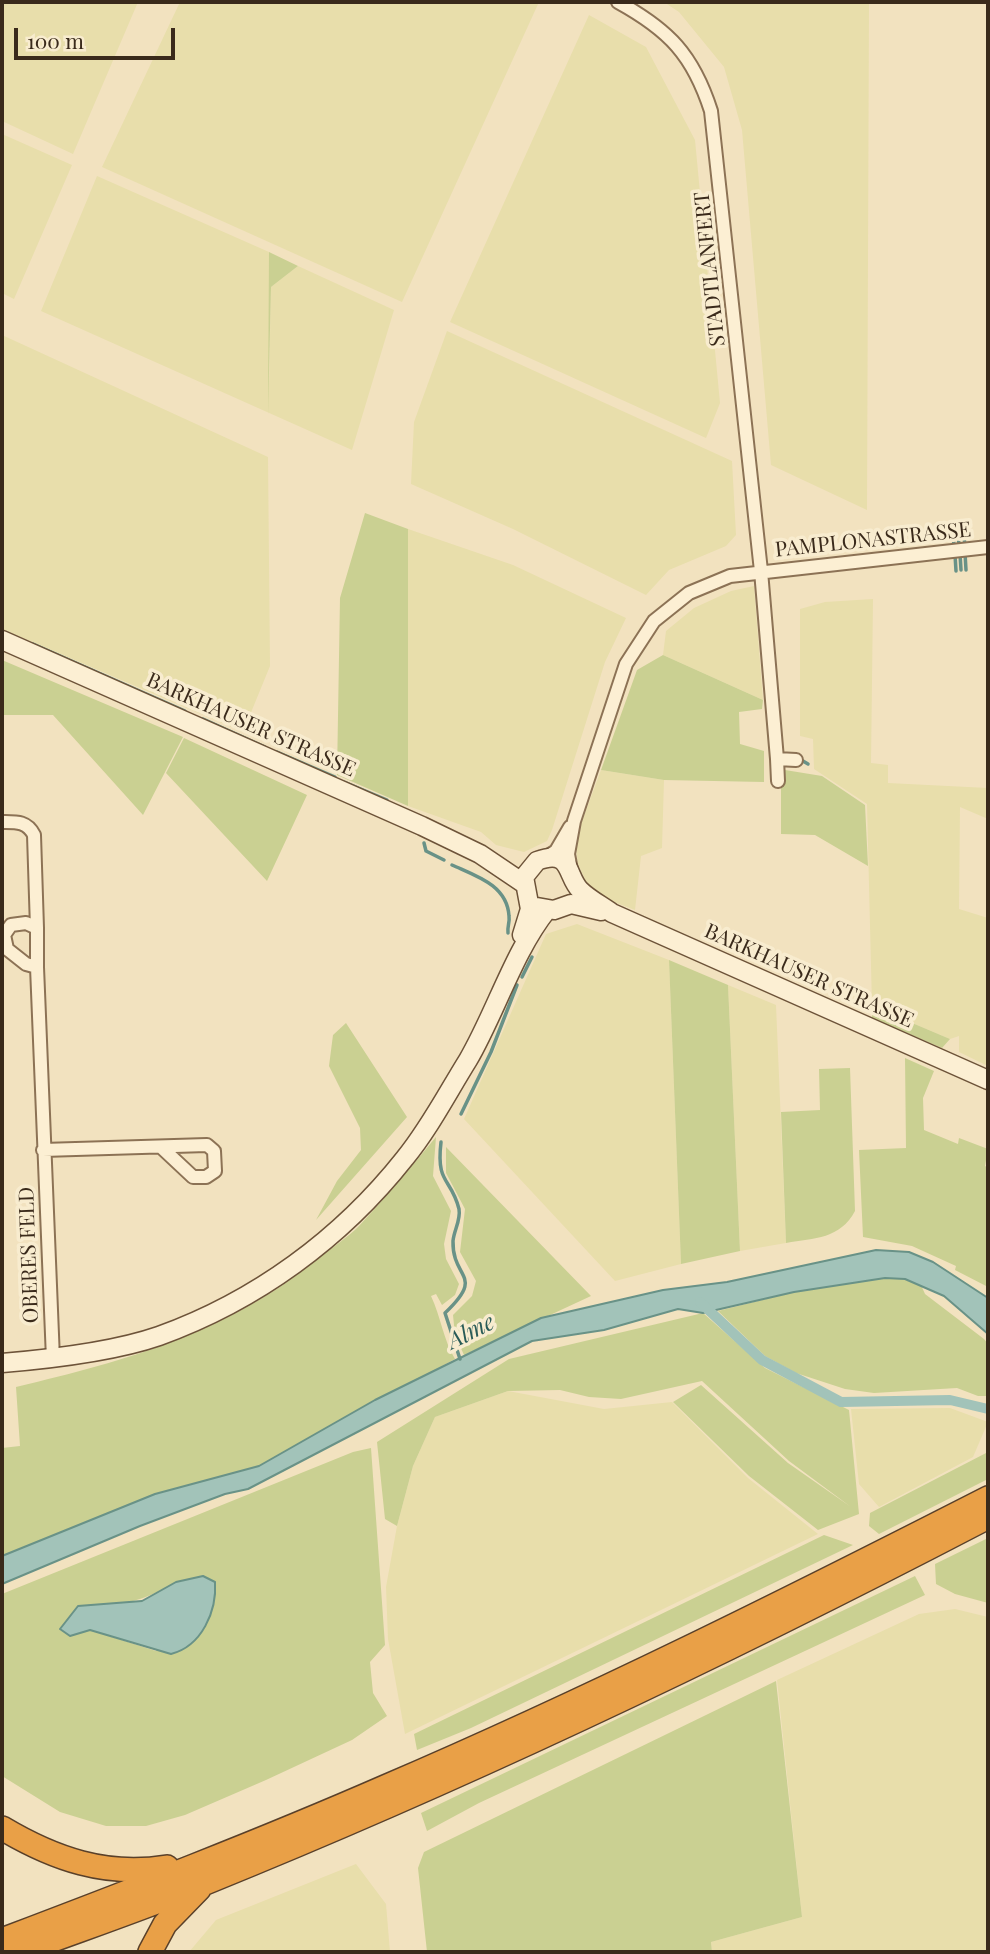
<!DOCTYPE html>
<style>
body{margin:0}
#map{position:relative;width:990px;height:1954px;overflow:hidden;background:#f2e2bf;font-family:"Playfair Display",serif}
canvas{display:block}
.frame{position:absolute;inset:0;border:4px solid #3a2a1b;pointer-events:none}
.scale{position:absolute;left:14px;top:28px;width:161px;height:32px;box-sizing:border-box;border:4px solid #3a2a1b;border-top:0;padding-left:9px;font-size:21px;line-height:24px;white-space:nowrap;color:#3a2a1b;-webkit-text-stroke:5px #f8eccf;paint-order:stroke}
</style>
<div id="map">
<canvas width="990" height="1954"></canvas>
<div class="frame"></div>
<div class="scale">100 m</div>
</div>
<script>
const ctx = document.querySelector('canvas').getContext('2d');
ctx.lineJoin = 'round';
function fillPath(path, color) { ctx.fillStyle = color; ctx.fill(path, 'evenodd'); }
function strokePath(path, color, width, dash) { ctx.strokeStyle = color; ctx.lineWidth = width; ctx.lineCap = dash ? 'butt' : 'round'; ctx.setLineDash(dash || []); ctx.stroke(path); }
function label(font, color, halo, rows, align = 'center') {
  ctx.font = font + ' "Playfair Display",serif'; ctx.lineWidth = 7; ctx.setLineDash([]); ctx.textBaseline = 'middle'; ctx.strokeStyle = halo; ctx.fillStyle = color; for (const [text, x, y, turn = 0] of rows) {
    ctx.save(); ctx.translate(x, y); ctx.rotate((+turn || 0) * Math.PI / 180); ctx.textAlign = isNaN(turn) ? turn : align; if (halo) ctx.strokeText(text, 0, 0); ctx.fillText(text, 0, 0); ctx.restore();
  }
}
const farmland = new Path2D(`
 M2,2H138L73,154L2,121Z
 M180,2H539L402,302L102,167Z
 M664,2H869L867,510L771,465L742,130L724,67L679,12Z
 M589,15L646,47L695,140L720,403L706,438L450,322Z
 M2,134L72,165L14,299L2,293Z
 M97,176L269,252V385L271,287L298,266L394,310L352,450L41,311Z
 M447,331L732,461L736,535L726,546L669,570L646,595L513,529L411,484L414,422Z
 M2,335L268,457L270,666L243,732L2,629Z
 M408,529L513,565L626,618L605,662L552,830L547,841L524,852L496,845L481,832L408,806Z
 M754,586L763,700L663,655L666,631L694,608L731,591Z
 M873,599L871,763L888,765V783L988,788V819L960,807L959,909L988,918V1066L959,1052V1036L950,1039L872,1006L867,804L814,769L813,739L800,736V609L825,602Z
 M601,770L664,780L662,848L641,856L635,910L598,896L586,882L578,864L575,840Z
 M577,924L669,960L681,1264L615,1281L464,1119L546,934Z
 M728,985L776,1005L786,1243L740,1251Z
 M508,1391L604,1409L672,1402L748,1478L818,1534L405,1734L388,1639L386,1587L397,1526L413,1466L435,1417Z
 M950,1408L988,1422L973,1457L879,1507L859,1484L851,1409Z
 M955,1609L988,1617V1952H712L711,1942L802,1917L777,1680L919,1614Z
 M356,1864L386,1904L390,1952H189L216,1920Z`);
const green = new Path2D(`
 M269,252L298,266L271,287L268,415Z
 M365,513L408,529V806L337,775L340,598Z
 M663,655L763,700L762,709L739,712L740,744L764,751V782L664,780L601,770L637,670Z
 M2,660L183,737L143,815L53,715H2Z
 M184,738L307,795L267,881L166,773Z
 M785,770L822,776L865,805L868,866L815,835L781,834V784L785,783Z
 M669,960L728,985L740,1251L681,1264Z
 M872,1006L950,1039L942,1048L872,1018Z
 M346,1023L407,1117L316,1220L337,1181L361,1150L360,1128L329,1066L333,1035Z
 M905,1058L934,1071L923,1098L924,1130L958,1144L959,1138L988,1149L985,1166L988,1168V1287L955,1270L956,1266L912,1246L863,1237L859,1150L906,1148Z
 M850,1068L855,1211C840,1239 815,1238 786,1243L781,1112L820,1110L819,1069Z
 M436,1137L433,1176L451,1211L444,1244L446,1259L459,1284L455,1295L442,1305L436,1294L431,1296C441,1317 443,1339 455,1359L259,1466L155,1494L2,1556V1448L20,1446L16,1387C129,1360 226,1333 318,1259C331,1248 347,1238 359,1226C386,1197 411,1167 436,1137Z
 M446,1147L591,1296L464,1355L455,1335L453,1315L472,1296L476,1281L460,1252L465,1209L446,1173Z
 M885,1278L905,1279L921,1285L925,1294L984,1339L988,1344V1396H978L957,1388L874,1393L845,1389L796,1373L765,1356L718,1311L794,1292Z
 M703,1313L765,1368L849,1410L859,1514L818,1530L749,1476L673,1402L701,1385L788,1463L851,1507L789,1461L702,1381L621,1399L589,1397L560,1390L508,1391L435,1417L413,1466L397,1526L385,1519L377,1442L509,1359Z
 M371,1448L385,1645L370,1662L373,1693L387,1716L352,1740L266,1780L185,1815L146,1826H106L60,1812L2,1776V1594L353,1452ZM176,1582L156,1651L90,1630L98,1604C129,1606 150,1597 176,1582Z
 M988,1452V1479L879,1534L869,1526L870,1513Z
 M824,1535L853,1545L471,1728L417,1750L414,1734Z
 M988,1538V1603L955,1594L936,1584L935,1564Z
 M915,1576L925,1595L479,1803L427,1831L421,1813Z
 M776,1681L802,1917L711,1942L712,1952H427L418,1868L424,1852Z`);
const water = new Path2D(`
 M876,1250L909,1252L933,1262L988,1298V1334L944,1296L905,1279L885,1278L794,1292L703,1313L678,1309L604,1330L532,1341L248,1489L225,1494L140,1526L2,1584V1556L155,1494L259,1466L375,1400L541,1318L663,1290L727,1282Z
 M203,1576L215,1582C217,1611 202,1646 171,1654L90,1630L70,1636L60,1629L78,1606L142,1601L176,1582Z`);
const stream = new Path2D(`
 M963,530L965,545
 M958,531L959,546
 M953,532L954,547
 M965,553L966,570
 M960,554L961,570
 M955,555L956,571
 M33,644L185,711
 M203,719L265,747
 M277,752L335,777
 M803,761L808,764
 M344,782L387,800
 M424,843L426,851L444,860
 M452,865C476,876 507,885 509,916C510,922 507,927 508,933
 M522,977L532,957
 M461,1114L491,1052L517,985
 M441,1142C436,1185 451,1177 459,1209C461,1220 454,1230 453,1241C452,1280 486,1274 445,1313L460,1359`);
const canal = new Path2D(`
 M700,1302L762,1360L841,1402L950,1400L988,1409`);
const street = new Path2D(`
 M618,2C669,30 693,55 711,111L761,571L777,759L796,760
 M777,759L778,781
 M2,822C16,822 27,821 34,835L37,928
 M545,858L556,851L570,827
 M571,870L568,854L574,821L626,664L654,621L689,593L730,576L988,547
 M37,967V928L26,923L11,925L4,935L7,949L26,964L37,967L53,1359
 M43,1150L207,1145L214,1151L215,1171L206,1177H193L161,1147`);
const secondary = new Path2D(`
 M2,640L422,826L480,854L523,883
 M537,907L554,910L571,904L601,911
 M522,935L530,909L524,877L537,861C572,848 566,876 580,890C589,899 601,905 612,913L988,1080
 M2,1363C50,1359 113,1352 159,1336C256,1301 341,1239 405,1158C429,1129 448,1092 468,1060C495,1014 514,951 547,910`);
const highway = new Path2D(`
 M2,1828C54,1859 106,1877 167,1867
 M2,1940C131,1891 259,1842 385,1787C590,1699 790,1599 988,1498
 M20,1952C82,1929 144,1908 205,1883C472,1775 733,1650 988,1517
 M150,1952L165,1924L199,1889`);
const streetNames = [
 ["STADTLANFERT",710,269,-96],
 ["PAMPLONASTRASSE",873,540,-6],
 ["BARKHAUSER STRASSE",251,725,24],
 ["BARKHAUSER STRASSE",809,976,24],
 ["OBERES FELD",29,1255,-92]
];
const waterNames = [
 ["Alme",471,1332,-27]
];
fillPath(farmland, '#e8deab');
fillPath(green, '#cad092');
fillPath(water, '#a2c3b9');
strokePath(water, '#699287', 2);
strokePath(stream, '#699287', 3.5);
strokePath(canal, '#a2c3b9', 10);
strokePath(street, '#8c7255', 16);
strokePath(secondary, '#6d5339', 21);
strokePath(highway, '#59402a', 26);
strokePath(street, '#fcefd3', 12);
strokePath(secondary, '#fcefd3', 18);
strokePath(highway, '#e9a047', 23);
label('21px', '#3a2a1b', '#f8eccf', streetNames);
label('italic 23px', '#295b57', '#f8eccf', waterNames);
</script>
